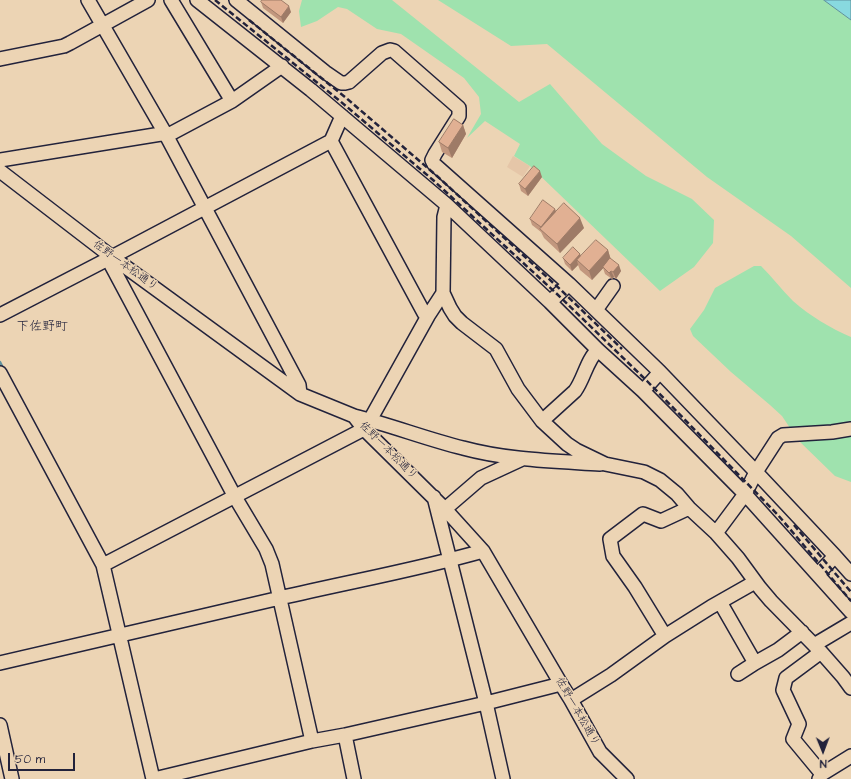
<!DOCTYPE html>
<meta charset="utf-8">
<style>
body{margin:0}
#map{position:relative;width:851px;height:779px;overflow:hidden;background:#ecd4b4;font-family:"Architects Daughter",sans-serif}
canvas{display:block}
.north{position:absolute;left:803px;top:731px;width:40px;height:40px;-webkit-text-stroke:3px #ecd4b4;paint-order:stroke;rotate:179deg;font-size:11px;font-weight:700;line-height:16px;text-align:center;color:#22223b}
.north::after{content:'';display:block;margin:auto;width:14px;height:18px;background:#22223b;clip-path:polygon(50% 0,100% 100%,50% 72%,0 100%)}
.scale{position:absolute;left:8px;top:753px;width:67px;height:18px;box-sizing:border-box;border:2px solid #22223b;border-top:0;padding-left:5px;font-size:12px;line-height:14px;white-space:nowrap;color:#22223b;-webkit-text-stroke:3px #ecd4b4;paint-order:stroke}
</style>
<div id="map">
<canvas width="851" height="779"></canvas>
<div class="north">N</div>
<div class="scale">50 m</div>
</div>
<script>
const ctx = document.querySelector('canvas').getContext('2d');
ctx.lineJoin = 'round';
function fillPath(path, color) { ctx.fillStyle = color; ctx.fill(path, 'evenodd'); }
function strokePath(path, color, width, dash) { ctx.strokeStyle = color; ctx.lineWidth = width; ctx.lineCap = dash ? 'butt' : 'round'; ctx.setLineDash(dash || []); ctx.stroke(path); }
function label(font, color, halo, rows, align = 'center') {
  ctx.font = font + ' "Architects Daughter","Klee One",sans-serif'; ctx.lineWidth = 3; ctx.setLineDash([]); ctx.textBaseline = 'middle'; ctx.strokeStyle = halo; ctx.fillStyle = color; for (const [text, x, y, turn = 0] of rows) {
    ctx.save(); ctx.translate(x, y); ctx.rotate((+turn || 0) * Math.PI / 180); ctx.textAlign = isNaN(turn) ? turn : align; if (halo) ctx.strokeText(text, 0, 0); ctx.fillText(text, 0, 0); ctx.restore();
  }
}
const built = new Path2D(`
 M513,156L530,166L523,177L507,167Z`);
const green = new Path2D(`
 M302,0H392L519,102L550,84L602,144L646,176L692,199L714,220L713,243L694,267L660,291L530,166L514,156L520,144L485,121L467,138L481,114L479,97L464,78L401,34L377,29L347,9L338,7L317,21L301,27L299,11Z
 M438,0H824L851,20V288L791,236L707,177L547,44L511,46Z
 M754,266H761C772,277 782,290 793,301C810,316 830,328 851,337V482L835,476L798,440L782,416L770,405L731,372L693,336L690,329L704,310L715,288Z`);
const water = new Path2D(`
 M824,0H851V20L825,1Z`);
const stream = new Path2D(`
 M0,362L4,370`);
const minor = new Path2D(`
 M88,0L165,133L299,385L300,394
 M171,0L232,101
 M197,0L311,90L447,205L550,302L598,350L643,391L745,494L851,612
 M236,0L325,72L341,83H345L349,82L382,53L390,50L394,51L459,108V116L435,154L432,160L434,164L569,284L660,372L756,472L835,556L851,574
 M0,59L64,46L70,43L148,0
 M166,135L172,133L232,101L282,66
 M331,141L424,313L428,316
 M0,160L161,134L165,133
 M0,171L112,257L300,394L354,416L364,429L445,509L483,551L561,684L571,700L600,752L627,779
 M447,205L444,217L443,293L450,308L455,316L462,323L496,349L518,389L542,421L567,444L576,450L605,464L644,472L660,480L677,494L689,508L716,533L738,558L760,588L771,601L821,652L843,677L851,688
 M108,259L235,497L266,549L272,564L312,741
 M550,302L569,284
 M596,310L613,286
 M0,315L108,259L331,141L342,116
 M0,373L103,565L153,779
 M643,391L660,372
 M354,416C391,425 426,439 463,448C507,460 554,461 600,464
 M370,420L428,316L443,293
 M542,421L575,391C584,379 587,359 598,350
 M434,497L486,703L503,779
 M445,509L481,478L522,459
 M716,533L745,494L756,472L778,438L783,435L832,432L851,429
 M103,565L364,429
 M818,574L835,556
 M720,602L755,663
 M665,636L635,587L613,556L610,539L643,514L661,521L689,508
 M814,645L851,623
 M821,652L786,678L783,690L799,724L793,739L822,774
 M0,663C93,642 187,619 280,598C348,582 416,570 483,551
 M738,674L755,663L778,650L802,632
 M571,700L611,675L665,636L711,607L755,582
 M0,725L12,779
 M345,735L354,779
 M154,779L312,741L345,735L486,703L561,684
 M819,779L822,774L851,756`);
const rail = new Path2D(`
 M215,0L340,101L433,180L557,294L647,381L778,515L851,601
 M249,20L345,97L437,176L561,290L622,349
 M794,525L851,592`);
const wall = new Path2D(`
 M261,2L291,12L283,23L263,8Z
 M463,125L466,134L452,158L442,152L439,142Z
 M542,177L528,196L521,191L519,184Z
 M555,209L556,212L584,228L560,253L544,238L541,232L532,225L530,219Z
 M608,250L610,258L621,271L616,279L614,277L612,279L605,274L603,268L592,280L580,270L578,265L572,271L565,264L563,258L580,254L581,256Z`);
const shadedWall = new Path2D(`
 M289,6L291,12L283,23L281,17Z
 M463,125L466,134L452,158L448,148Z
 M540,171L542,177L528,196L525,189Z
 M555,209L557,215L543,231L541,227Z
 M580,218L584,228L560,253L557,244Z
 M608,250L611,260L592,280L589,271Z
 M580,254L582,260H577L578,265L572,271L570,265Z
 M619,265L621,271L616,279L613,272Z
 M611,271L614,277L612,279L609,273Z`);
const building = new Path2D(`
 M262,0H281L289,6L281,17L261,2Z
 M454,119L463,125L448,148L439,142Z
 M534,166L540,171L525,189L519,184Z
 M543,200L555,209L541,227L530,219Z
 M564,203L580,218L557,244L540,229Z
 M596,240L608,250L589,271L577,260Z
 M573,247L580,254L570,265L563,258Z
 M610,258L619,265L613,272L611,271L609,273L603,267Z`);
const streetNames = [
 ["佐野一本松通り",125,266,36],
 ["佐野一本松通り",388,451,45],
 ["佐野一本松通り",577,712,60]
];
const quarterNames = [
 ["下佐野町",42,327]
];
fillPath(built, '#e5c6a8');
fillPath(green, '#9fe2ae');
fillPath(water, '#88d9df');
strokePath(water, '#5f909d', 1);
strokePath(stream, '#5f909d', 2.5);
strokePath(minor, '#22223b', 16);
strokePath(minor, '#ecd4b4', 13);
strokePath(rail, '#22223b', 2.5, [6, 3]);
fillPath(wall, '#c2977e');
fillPath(shadedWall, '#9e7b67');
fillPath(building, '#e1b093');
strokePath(building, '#9e7b67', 1);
label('11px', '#22223b', '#ecd4b4', streetNames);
label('13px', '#22223b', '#ecd4b4', quarterNames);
</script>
